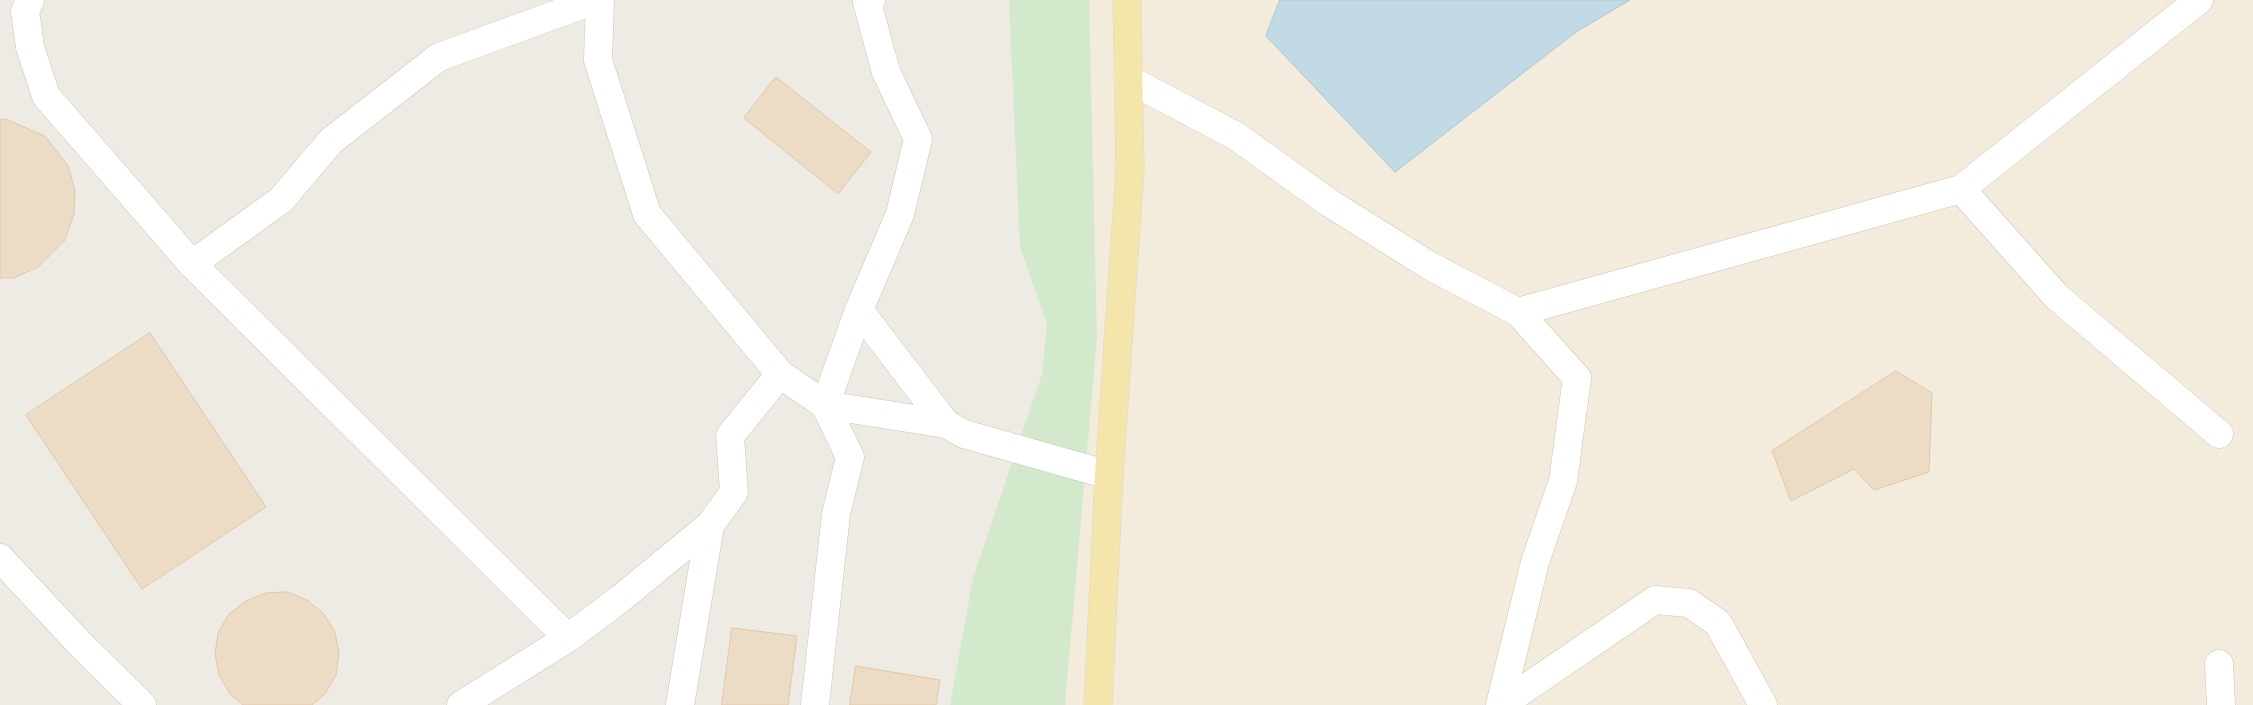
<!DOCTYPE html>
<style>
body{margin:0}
canvas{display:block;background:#fcf9ed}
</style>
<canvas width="2253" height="705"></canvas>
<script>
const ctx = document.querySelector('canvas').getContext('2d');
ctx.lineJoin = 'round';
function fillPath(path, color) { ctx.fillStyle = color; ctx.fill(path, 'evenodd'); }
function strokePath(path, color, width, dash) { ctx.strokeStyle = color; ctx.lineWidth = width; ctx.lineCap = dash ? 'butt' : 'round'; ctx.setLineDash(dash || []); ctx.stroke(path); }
const residential = new Path2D(`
 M0,0H2253V705H0Z`);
const industrial = new Path2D(`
 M0,0H1009L1020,247L1047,324L1042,374L973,578L950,705H0Z`);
const green = new Path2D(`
 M1009,0H1089L1097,336L1065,705H950L973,578L1042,374L1047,324L1020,247Z`);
const water = new Path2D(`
 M1280,0H1630L1576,32L1395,172L1266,36Z`);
const building = new Path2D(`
 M776,77L871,152L838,194L744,118Z
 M5,119L45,136L68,166L75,190L74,214L65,240L38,267L14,278H0V120Z
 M150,333L266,507L142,589L26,415Z
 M1896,371L1932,393L1929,472L1874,490L1854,469L1791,501L1772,451Z
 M288,592L307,600L324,614L335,632L339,654L336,675L325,694L312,705H243L230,694L219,675L215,654L218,633L229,614L246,601L266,593Z
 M732,628L797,636L788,705H722Z
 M856,666L940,680L936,705H850Z`);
const minor = new Path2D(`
 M30,0L25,11L30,47L46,96L192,264L568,638
 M600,0L598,60L647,214L780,374L825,405L946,424L964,434L1109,475
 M1128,79L1236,136L1328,202L1430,266L1518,312L1577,378L1563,481L1535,562L1500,705
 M1961,189L2057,297L2219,434
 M192,264L281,200L331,141L439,57L595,0
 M859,310L946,424
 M1518,312L1961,189L2199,0
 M0,558L82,646L142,705
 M2219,664L2221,705
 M461,705L568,638L620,599L710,525L734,492L730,436L780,374
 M680,705L710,525
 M815,705L836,514L850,457L825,405L859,310L900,214L918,139L886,72L867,2L871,0
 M1501,705L1655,600L1689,603L1718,623L1763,705`);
const major = new Path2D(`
 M1098,705L1109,475L1130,169L1127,0`);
fillPath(residential, '#f3ecdc');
fillPath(industrial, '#eeebe5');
fillPath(green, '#d2e9cc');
fillPath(water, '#c2dae5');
strokePath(water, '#a9c7d6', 1);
fillPath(building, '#eddcc5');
strokePath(building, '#e1c8a8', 1);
strokePath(minor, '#cec4b2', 29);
strokePath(major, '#dbd7d2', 29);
strokePath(minor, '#fff', 28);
strokePath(major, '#f4e6ab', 28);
</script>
